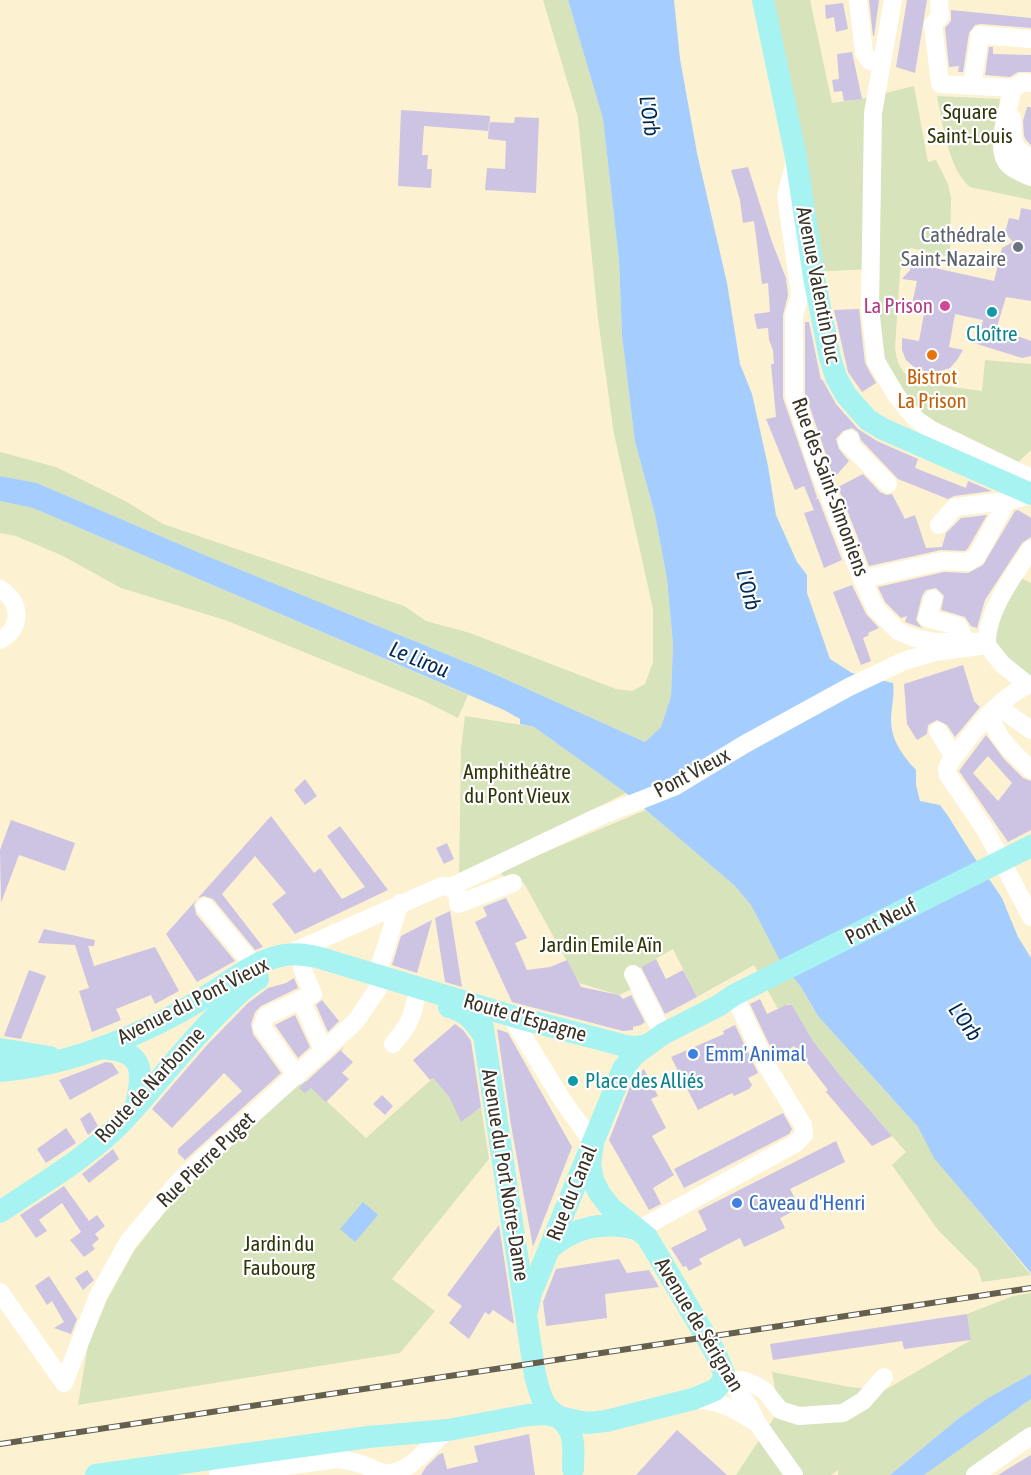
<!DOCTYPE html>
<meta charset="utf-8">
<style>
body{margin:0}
canvas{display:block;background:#fcf1d0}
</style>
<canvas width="1031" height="1475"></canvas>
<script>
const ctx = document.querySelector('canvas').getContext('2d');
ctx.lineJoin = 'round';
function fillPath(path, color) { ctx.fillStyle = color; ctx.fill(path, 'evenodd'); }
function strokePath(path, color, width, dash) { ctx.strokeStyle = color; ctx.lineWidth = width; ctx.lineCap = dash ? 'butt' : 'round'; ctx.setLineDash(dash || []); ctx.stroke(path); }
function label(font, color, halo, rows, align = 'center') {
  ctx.font = font + ' "Asap Condensed",sans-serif'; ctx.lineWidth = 4.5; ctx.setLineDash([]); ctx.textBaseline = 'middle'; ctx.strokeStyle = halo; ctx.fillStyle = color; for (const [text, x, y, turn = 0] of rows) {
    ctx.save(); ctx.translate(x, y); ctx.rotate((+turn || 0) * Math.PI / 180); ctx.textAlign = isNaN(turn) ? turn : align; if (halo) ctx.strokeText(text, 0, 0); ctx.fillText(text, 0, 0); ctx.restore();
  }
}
const green = new Path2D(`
 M543,0H568L603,119L619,261L622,336L635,442L655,515L667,579L673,644L671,696L661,727L645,742L490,672L207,556L37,483L0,476V452L56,467L125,501L163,524L404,606L426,621L470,633L616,689L632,691L645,684L653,662V609L614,434L598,319L578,117Z
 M763,0H810L832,103L861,99L914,86L928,162L936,160L948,184L951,198L950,257L911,248L905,251L900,272L895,348C897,363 901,373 915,382L982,391L985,360L1031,364V450L1011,469L930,429L884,376L870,269L813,272Z
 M937,96L1000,99L994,140L1031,185V200L970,187C949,171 942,121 937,96Z
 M0,501L33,508L468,695L458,718L422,700L225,620L121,588L61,555L16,536L0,533Z
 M1014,575L1031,583V684L987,645Z
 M465,716L534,727L626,793L459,876L461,749Z
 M646,810L735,886L751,905L780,961L801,987L818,1016L918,1127L935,1158L1031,1275L982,1282L978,1270L938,1230L892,1165L906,1152L842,1078L813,1041L792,1005L788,1004L778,1009L754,965L697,997L673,949L638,969L634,988L619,995L579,983L524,883L505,878L499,871Z
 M433,1078L449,1097L461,1121L481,1107L489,1159L392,1279L435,1311L400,1353L78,1405L88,1345L107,1300L134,1251L185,1186L303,1079L366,1138Z
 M1031,1293V1374L988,1398L959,1418L890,1475H838V1470L831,1475H736L779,1410L772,1372L850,1387L885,1390L971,1340L967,1314L1013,1296Z
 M1031,1399V1436L975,1475H924Z`);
const water = new Path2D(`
 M568,0H674L680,59L697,153L727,283L740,364L752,394L768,466L776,515L797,562L807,575V593L830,659L852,673L893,683C895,696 891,707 891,720C891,740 903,756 916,770V785L920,801L940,805L948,816L970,851L1002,898L1018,937L1031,958V1273L934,1158L918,1127L818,1016L801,987L780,961L751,905L735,886L626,793L534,727L520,724V719L504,710L33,508L0,501V476L37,483L207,556L490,672L645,742L661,727L671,696L673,644L667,579L655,515L635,442L622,336L619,261L603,119Z
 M363,1202L378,1215L355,1242L340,1229Z
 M1031,1374V1399L924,1475H890L959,1418L988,1398Z`);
const building = new Path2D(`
 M869,0H879L874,36H873Z
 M907,0H927L915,73L896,67Z
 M843,3L848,29L836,32L834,17L826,19L825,5Z
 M951,10L1031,18V28L981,24L975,25L969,33L963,72H958L959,66L949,67L945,28L951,21Z
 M989,47H993V54L1031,55V72H1018L1010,77L985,75Z
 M852,52L862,99L844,101L842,91L834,92L832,80L839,79L837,54Z
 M1027,107H1031V145L1026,140L1024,136L1023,121Z
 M401,110L490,116L489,131L424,126L422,155H428L427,169H432L431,188L398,186Z
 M515,117L539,118L536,193L485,190L487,168L505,169L506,141L488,139L489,122L514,123Z
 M748,167L772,242L786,278L788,295L783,315V398L817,497L815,500L818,498L842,560L824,568L804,513L814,510L804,486L795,490L766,419L776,417L771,364H774L773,350L769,340L768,328L757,329L754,314L770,312L768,283L762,284L754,221L743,223L740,200L731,170Z
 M1021,208L1031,210V301L1006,297L995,333L1020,337L1031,341V356L1022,358L977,344L983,320L955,314L949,347L963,350L957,360L950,368L937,372H926L914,367L906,360L902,350V338L919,341L925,308L912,304L917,281L902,279L910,270L912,263L994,281L1002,248L1013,242L1005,233L1009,218L1019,220Z
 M859,309L865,363L876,383L862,392L848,372L834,310Z
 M805,322H809L821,380L822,379L836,404L858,429L877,441L918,459L915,468L966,488L968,481L992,491L954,496L948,499L898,479L861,440L858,432L852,428L843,431L836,439L839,449L849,461L834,478L805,393Z
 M863,474L880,492L886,495L892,494L905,519L915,515L926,548L942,547L946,533L961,518L987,515L968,548L965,551L941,550L869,566L838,487Z
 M1018,510L1031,518V537L1022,543L985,600L977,628L971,626L965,617L941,610L944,596L936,588L926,590L922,596L916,620L922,628L905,622L907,616L901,618L885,602L878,587L944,572L968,573L983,565L1015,511Z
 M852,585L866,614L879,628L868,633L869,635L863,638L871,661L861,665L833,592Z
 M963,665L974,701L980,707L955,737L947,725L937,720L928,725L927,734L917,740L907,724L904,684Z
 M986,735L1004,759L1023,778L1031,781V830L1008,842L959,771ZM988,756L1012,783L998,801L973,773Z
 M305,779L317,796L305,805L294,790Z
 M271,816L314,873L320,868L342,899L365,887L327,836L340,826L388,890L295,934L272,904L286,893L255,856L222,894L263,947L255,950L213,899L204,896L198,898L194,904L196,914L235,961L197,982L166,934Z
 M11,820L75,843L65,871L19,855L1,903L0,850Z
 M447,843L454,859L444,864L436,848Z
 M506,898L527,938L515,943L527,970L550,967L567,960L581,987L619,995L623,999L631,995L645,1022L641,1025L633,1027V1030L623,1031L512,1002L475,922L487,916L483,907Z
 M450,911L462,987L445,982L435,918Z
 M432,920L417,973L392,965L401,936Z
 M44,929L95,940L94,946H88L94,966L155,947L179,991L155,1004L151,995L116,1009L121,1020L92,1032L79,991L89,988L75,945L38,943Z
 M656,959L666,979L683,970L697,997L665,1014L641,967Z
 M29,970L46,976L21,1039L4,1036Z
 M294,978L298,988L261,1006L255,1012L251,1024L253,1034L281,1073L185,1160L178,1153V1149L242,1091L224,1073L172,1128L152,1109L207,1045L248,1003L268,988L286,983Z
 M760,999L767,1014L786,1005H792L813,1041L842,1078L892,1136L872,1146L826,1092L828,1090L794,1046L778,1056L781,1062L778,1063L750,1004Z
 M322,1000L339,1021L328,1032L316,1005Z
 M295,1015L310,1047L298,1058L275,1025Z
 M455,1024L463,1030L471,1041L481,1107L461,1122L449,1097L433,1078L430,1080L413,1060Z
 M735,1025L758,1073L748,1078L752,1085L749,1089L734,1096L732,1093L698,1110L671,1057L724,1034L723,1031Z
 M497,1029L508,1033L572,1147L533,1247L511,1125Z
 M345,1046L341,1051L353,1062L342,1073L349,1079L326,1102L311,1088L305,1093L299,1088Z
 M106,1062L112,1063L119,1073L70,1100L59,1080Z
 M644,1069L658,1096L651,1099L666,1128L652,1136L674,1175L653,1188L661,1204L649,1210L609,1140L633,1079Z
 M382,1095L393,1106L385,1115L373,1104Z
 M90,1112L98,1126L88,1135L80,1119Z
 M783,1113L792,1129L789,1134L684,1188L674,1169Z
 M66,1128L76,1143L46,1163L37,1149Z
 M836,1141L845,1162L790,1189L800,1208L780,1218L785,1228L744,1247L740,1238L699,1259L702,1264L689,1271L686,1266L683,1267L671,1248L707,1230L698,1211Z
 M113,1149L119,1159L89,1183L82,1174Z
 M64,1186L89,1221L97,1215L105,1226L95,1234L99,1239L92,1245L95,1249L84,1257L70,1240L81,1232L62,1203L39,1220L47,1231L36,1238L20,1215Z
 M499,1225L514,1324L493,1310L489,1315L485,1312L469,1339L449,1323L462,1306L447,1295Z
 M619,1259L627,1273L649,1270L659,1287L605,1294L607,1318L546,1326L543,1302L556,1269Z
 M87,1270L94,1280L83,1290L75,1278Z
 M49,1276L77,1319L71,1334L54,1328L64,1322L52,1301L47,1305L35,1286Z
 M967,1314L971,1340L904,1349L902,1341L773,1360L770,1344Z
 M677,1430L705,1455L727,1475H636Z
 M529,1434L535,1475H421L426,1467L438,1455L443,1453L447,1469L478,1462L474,1446Z
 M1031,1455V1475H998L1016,1464Z`);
const minor = new Path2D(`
 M858,0L864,53L870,61L882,64
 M893,0L873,113L870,308L876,361L896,395L907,409L917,420L930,429L1031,478
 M939,0L940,17L933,24L940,84L1013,88L1023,82L1031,83
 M972,85L980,35L1031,39
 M1013,88C1009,108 992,151 1010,166C1016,171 1024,174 1031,177
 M1012,118C1014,140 1009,147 1031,158
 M795,162L786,195L800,295L794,315V395L817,465L862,579L876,609L898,631L915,638L936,642H978L987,645L1002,664L1028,685
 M850,439L847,442L888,484
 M939,525L955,507L1007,501
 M862,579L943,561L968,562L977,556L1007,501L1031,495
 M0,589C21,601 23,628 0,640
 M933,599L927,618L958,626L966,641
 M987,645C985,613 1014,575 1031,549
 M1031,684C998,696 970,736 949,764L947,769L948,775L986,831L1031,917
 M997,706L1031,730
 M990,715C997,739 1014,753 1031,770
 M938,731L954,757
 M451,887L458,895V904L513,883
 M205,907L254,966
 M288,954L442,886L451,887L461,882L598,817L674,787L745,744L849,687L904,661L935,652L987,645
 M380,965L400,903
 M633,974L663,1034
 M301,1000L324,1051
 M510,1015L563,1101L593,1143
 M393,1044C407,1027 412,1020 416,998
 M297,1076L262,1027L266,1016L313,994L302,968
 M638,1230L796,1143L804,1135L803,1125L767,1066L734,995
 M0,1292L64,1383
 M726,1375L750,1408L757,1423L794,1475
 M723,1381L743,1380L755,1385L764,1390L780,1410L799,1416L843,1413L863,1401L884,1377
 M64,1383L98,1296L128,1242L180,1180L356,1021L379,987
 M693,1399C720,1401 733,1408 755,1422
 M218,1475L339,1459C345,1460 351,1461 357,1463C367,1465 375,1471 384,1473C411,1475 429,1444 448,1430
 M975,1475L1031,1436`);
const major = new Path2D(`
 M763,0L796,157L814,277L830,358L836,377L846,395L868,420L883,429L1031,494
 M449,1007C467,1012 474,1020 484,1036
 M482,1022L535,1375C538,1385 540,1398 547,1407C555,1415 565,1420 570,1431C575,1443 573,1457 573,1469
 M99,1048C142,1050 145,1066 136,1105
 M0,1049L50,1057
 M0,1071C49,1067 99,1051 144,1030C166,1020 188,1008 208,995C232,980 257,959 285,955C295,953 306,955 317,957L519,1018L622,1045L635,1047L647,1045
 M0,1212C41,1184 87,1158 122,1122C157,1085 186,1044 223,1009C234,998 244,987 258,979
 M550,1248C577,1226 603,1221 637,1229
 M526,1315L531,1293L623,1069L633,1056L663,1034L718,1006L734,995L1031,846
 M96,1475L368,1437L448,1430L528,1415L545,1414L587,1423L606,1421L693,1399L715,1390L723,1381L724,1373L715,1352L647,1237L611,1208L600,1194L593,1180L590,1164L593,1143`);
const rail = new Path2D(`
 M0,1444L1031,1288`);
const markers = [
 [1018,247,6,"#6b7280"],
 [945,306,6,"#d1479c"],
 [992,312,6,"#0f9aa8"],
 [932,355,6,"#e8710a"],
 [693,1054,6,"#3f7fe0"],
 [573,1081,6,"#0f9aa8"],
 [737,1203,6,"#3f7fe0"]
];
const parkNames = [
 ["Square",970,112],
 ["Saint-Louis",970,136],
 ["Amphithéâtre",517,772],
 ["du Pont Vieux",517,796],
 ["Jardin Emile Aïn",601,945],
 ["Jardin du",279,1244],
 ["Faubourg",279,1268]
];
const worshipNames = [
 ["Cathédrale",1006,235],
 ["Saint-Nazaire",1006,259]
];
const streetNames = [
 ["Avenue Valentin Duc",818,285,79],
 ["Rue des Saint-Simoniens",830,487,70],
 ["Pont Vieux",692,773,-28],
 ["Pont Neuf",881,922,-27],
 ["Avenue du Pont Vieux",193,1001,-27],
 ["Route d'Espagne",525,1018,16],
 ["Route de Narbonne",150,1085,-47],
 ["Rue Pierre Puget",206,1160,-44],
 ["Avenue du Port Notre-Dame",505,1175,81],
 ["Rue du Canal",572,1193,-68],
 ["Avenue de Sérignan",699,1325,59]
];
const hotelNames = [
 ["La Prison",933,306]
];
const cultureNames = [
 ["Cloître",992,334],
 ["Place des Alliés",585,1081,"left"]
];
const foodNames = [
 ["Bistrot",932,377],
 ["La Prison",932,401]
];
const shopNames = [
 ["Emm' Animal",705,1054],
 ["Caveau d'Henri",749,1203]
];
const waterNames = [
 ["L'Orb",649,116,82],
 ["L'Orb",748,590,75],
 ["Le Lirou",419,660,22],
 ["L'Orb",965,1022,55]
];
fillPath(green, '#d7e3bb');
fillPath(water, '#a5cefe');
fillPath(building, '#cdc4e3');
strokePath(minor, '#fff', 18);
strokePath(major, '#a7f3f1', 22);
strokePath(rail, '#655f4e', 6);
strokePath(rail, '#fff', 4, [11]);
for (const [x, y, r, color] of markers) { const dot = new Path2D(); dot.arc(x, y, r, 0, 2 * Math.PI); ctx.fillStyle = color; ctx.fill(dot); strokePath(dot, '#fff', 2); }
label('21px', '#2d3709', '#fff', parkNames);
label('21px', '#5b616d', '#fff', worshipNames, 'right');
label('21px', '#383327', '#fff', streetNames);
label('21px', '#b23c85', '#fff', hotelNames, 'right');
label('21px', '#0d838f', '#fff', cultureNames);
label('21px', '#c56008', '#fff', foodNames);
label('21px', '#366cbe', '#fff', shopNames, 'left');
label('italic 22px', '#012a55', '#fff', waterNames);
</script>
